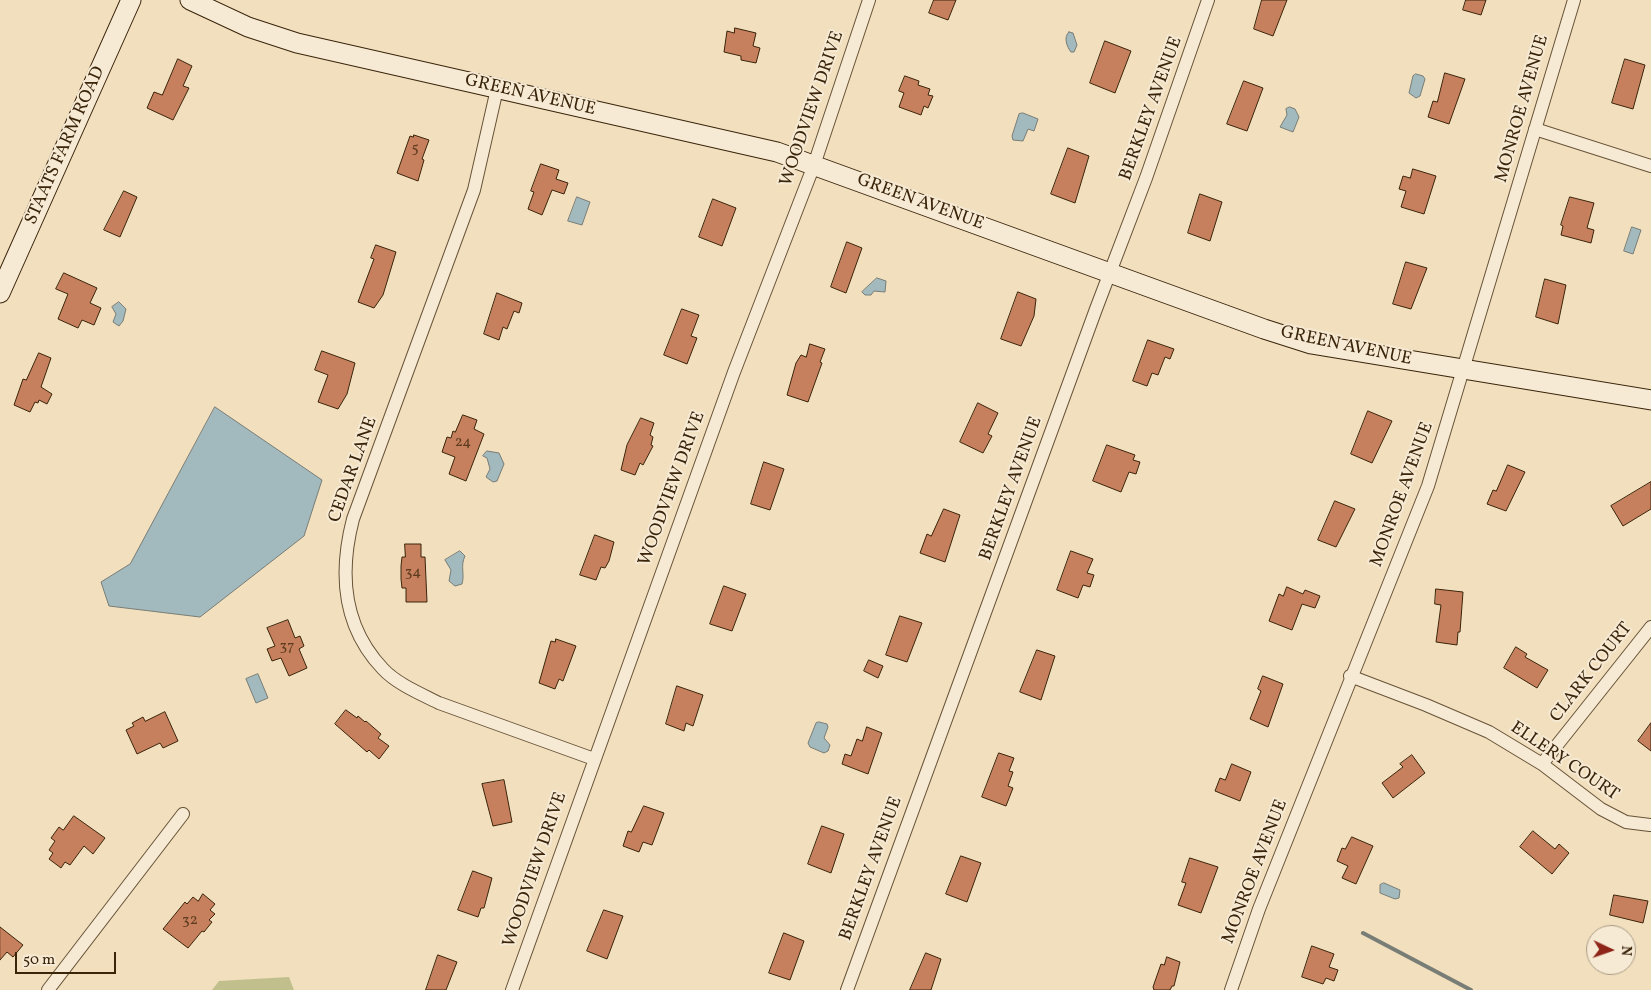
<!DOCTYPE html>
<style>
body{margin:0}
#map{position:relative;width:1651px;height:990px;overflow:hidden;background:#f1dfbe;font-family:Vollkorn,serif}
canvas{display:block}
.north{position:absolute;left:1586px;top:925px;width:50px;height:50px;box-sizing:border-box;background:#f6ead5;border:1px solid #ab9b84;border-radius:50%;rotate:93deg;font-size:14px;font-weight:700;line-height:20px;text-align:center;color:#3a240a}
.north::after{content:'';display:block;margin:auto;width:18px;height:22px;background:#8f2418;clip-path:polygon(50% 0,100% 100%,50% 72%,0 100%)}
.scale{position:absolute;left:15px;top:952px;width:101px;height:22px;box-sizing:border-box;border:2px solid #3a240a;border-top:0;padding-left:6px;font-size:15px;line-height:18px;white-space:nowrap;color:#3a240a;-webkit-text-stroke:4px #f6ead5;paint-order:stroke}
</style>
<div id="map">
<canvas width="1651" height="990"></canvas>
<div class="north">N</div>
<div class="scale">50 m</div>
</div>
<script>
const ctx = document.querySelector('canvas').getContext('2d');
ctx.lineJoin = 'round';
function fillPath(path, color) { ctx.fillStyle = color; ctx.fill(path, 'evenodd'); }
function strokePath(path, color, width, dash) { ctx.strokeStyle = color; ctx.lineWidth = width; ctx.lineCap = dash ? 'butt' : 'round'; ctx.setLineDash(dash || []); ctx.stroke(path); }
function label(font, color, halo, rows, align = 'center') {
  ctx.font = font + ' Vollkorn,serif'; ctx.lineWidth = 4; ctx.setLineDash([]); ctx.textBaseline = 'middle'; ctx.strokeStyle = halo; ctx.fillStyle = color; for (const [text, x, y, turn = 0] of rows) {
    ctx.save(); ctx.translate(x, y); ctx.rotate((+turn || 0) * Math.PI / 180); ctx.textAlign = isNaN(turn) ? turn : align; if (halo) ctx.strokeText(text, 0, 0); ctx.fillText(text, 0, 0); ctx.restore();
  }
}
const green = new Path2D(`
 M289,977L294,990H212L219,981Z`);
const water = new Path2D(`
 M1069,32L1073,33L1077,45L1074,52H1071C1067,47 1063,37 1069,32Z
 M1416,74L1423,76L1425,79L1420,96L1416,98L1409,93L1413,76Z
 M1290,107L1295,109L1299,117L1293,132L1280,127L1287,115L1286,109Z
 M1023,113L1038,119L1034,131L1028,129L1023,141L1013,140L1012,136L1019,114Z
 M577,197L590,202L582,225L568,221Z
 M1632,227L1641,230L1633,254L1624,251Z
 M877,278L886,281L885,292L874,291L871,295H865L862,292Z
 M119,302L126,309L123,321L119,326L113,322L116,314L112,307Z
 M215,407L322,480L304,536L200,617L109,606L101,582L130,564Z
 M487,451L499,453L504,464L497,481L493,482L486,477L490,469L487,458L483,456Z
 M460,551L465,556C460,566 465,574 462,584L455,586L449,581L451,570L445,560Z
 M258,674L268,698L256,703L246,679Z
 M819,722L827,724L828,727L824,738L830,745L828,751L824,753L810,747L808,743L816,723Z
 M1384,883L1400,890L1399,898L1395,899L1380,893V885Z`);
const stream = new Path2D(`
 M1363,933L1471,990`);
const building = new Path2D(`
 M934,0H956L948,20L929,13Z
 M1262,0H1287L1273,36L1254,29Z
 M1466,0H1486L1481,15L1463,10Z
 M735,28L756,33L753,46L760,48L756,63L741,60V56L724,52L727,31L734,33Z
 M1105,41L1131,51L1115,93L1090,83Z
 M178,59L192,66L183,86L189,88L173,120L147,108L154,92L162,95Z
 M1625,59L1645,65L1633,109L1612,103Z
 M1445,73L1465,79L1449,124L1428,117L1433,101L1437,102Z
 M905,76L919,81L918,85L930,89L928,95L933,96L928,108L924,106L921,115L899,107L904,93L899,91Z
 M1244,81L1263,88L1247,131L1227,124Z
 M414,135L429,140L422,159L424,160L418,181L397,173L410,136L413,137Z
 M1068,148L1089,156L1075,203L1051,194Z
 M541,164L559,170L556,179L568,183L564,194L552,190L542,215L528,209L534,192L531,191Z
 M1413,169L1436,176L1424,214L1401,207L1406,191L1399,189L1403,176L1410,178Z
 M124,191L137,197L120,237L104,230Z
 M1200,194L1222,202L1210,241L1188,233Z
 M1570,197L1594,203L1587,228L1594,230L1591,243L1561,235L1563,226L1561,225Z
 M713,199L736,208L722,246L699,237Z
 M847,242L862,248L846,293L831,287Z
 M376,245L396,252L383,295L374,308L358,302L374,259L371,258Z
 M1406,262L1427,268L1411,309L1393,304Z
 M64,273L97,288L90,303L101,308L94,325L82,320L78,328L58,319L68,294L56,289Z
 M1545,279L1566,285L1558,324L1536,317Z
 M1018,292L1036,299L1034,316L1021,346L1001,339Z
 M497,293L522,303L519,313L514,311L507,329L503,327L499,340L484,334Z
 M682,309L699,315L691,336L697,338L687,364L664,355Z
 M1148,340L1174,349L1170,359L1165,357L1158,375L1152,373L1147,386L1133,381Z
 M810,344L825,349L820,362L822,363L808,402L787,395L796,363L801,355L806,357Z
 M322,351L355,363L347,394L338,409L318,402L328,375L315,370Z
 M39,353L51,358L41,387L52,394L47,404L39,400L38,403L35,402L30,412L14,405L23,379L26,380Z
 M978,403L998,413L988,434L992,436L983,453L960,442Z
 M1368,411L1392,421L1372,463L1351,454Z
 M463,415L477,420L474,429L484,434L466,481L449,474L455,457L442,452L447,437L451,438L453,431L455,432Z
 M641,418L654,423L650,435L653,437L651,445L653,446L643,465L640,463L635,475L621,470L627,445Z
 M1107,445L1135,455L1133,460L1140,462L1136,474L1129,472L1121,492L1093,481Z
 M764,462L784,469L770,510L751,504Z
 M1508,465L1525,472L1506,511L1487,504L1493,490L1496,491Z
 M1651,482V509L1623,526L1611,506Z
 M1335,501L1355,509L1336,547L1318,540Z
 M944,509L960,515L945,562L920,553L927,534L931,536Z
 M595,535L614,542L609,561L605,568L601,567L596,580L580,575Z
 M405,544H421V557H425L427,602H406V588H402L401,579V566L402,557H405Z
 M1071,551L1093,559L1087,573L1094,575L1090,587L1083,585L1078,598L1057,590Z
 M724,586L746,594L732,631L710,624Z
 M1287,587L1303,594L1305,590L1320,596L1315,608L1302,604L1292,630L1269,621L1279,594L1283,596Z
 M1436,589L1463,592L1460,632H1458L1457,645L1436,642L1441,605L1435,604Z
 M900,616L922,623L907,662L886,655Z
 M288,620L295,638L300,636L304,646L299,649L307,668L289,676L281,658L272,661L267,649L275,646L267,628Z
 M556,639L576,646L563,681L559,679L555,689L539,683L551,641L555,642Z
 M1516,647L1527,654L1525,657L1548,670L1537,688L1504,668Z
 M1037,650L1055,656L1041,700L1020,692Z
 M869,660L883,666L878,678L864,671Z
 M1263,676L1283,684L1268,727L1250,719L1261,691L1258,689Z
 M677,686L703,695L693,726L686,723L684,731L666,724Z
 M346,710L357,718L358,716L365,722L366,721L381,734L378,738L389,746L379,759L369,750L367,752L335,724Z
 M165,712L178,741L163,748L160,743L137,754L126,730L134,726L132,723L143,717L145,721Z
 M1651,723V751L1638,741Z
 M867,727L882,733L868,774L842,764L845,754L851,756L857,739L862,741Z
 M999,753L1014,758L1009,771L1013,772L1008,786L1013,788L1006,806L982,797Z
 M1412,755L1425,773L1393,798L1382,783L1403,767L1400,764Z
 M1232,764L1251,772L1240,801L1215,791L1220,778L1225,780Z
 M504,780L512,822L493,826L482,784Z
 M644,806L664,813L652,845L643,842L639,852L623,846L628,831L631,832Z
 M74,816L105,838L93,854L84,846L70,865L65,862L61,868L49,859L53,853L49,850L55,841L51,838L59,827L63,830Z
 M822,826L844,834L831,873L808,864Z
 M1533,831L1555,849L1559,844L1569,853L1552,874L1520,847Z
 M1352,837L1373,846L1356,884L1342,878L1348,866L1337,861L1342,848L1345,849Z
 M961,856L981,863L967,902L946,894Z
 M1190,858L1218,867L1201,913L1178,905L1186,883L1182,882Z
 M473,871L492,878L484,908H481L478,917L458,910Z
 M203,894L215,904L210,910L215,914L209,920L212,922L204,932L202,931L188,948L163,929L185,902L187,904L193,897L198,901Z
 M1614,895L1648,901L1643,923L1610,915Z
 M604,910L623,916L607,959L587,951Z
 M0,927L23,945L13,957L7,952L0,960Z
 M784,933L804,941L790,980L769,973Z
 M1312,946L1334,954L1329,967L1338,970L1334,981L1326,978L1323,984L1302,977Z
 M926,953L941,959L931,990H910Z
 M438,955L457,962L446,990H426Z
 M1167,957L1180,962L1174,986H1172L1170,990H1154L1153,987L1161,964L1164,965Z`);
const street = new Path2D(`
 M497,89L474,190L353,519C339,573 343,627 383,669C397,684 421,694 439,703L594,759
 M1535,129L1651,166
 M1350,676L1426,705L1489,732L1542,764L1601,809L1626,822L1650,825
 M1542,764L1651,627
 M48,990L183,814
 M512,990L734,372L814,165L869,0
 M847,990L1096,309L1146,178L1208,0
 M1231,990L1259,909L1428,486L1574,0`);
const secondary = new Path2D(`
 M190,0L248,27L297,43L777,152L1264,329L1311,344L1651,400
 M0,293L131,0`);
const numberNames = [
 ["5",415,149],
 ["24",463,443],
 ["34",413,573],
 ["37",287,647],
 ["32",190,921]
];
const streetNames = [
 ["GREEN AVENUE",530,96,13],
 ["WOODVIEW DRIVE",813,109,-71],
 ["BERKLEY AVENUE",1152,109,-70],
 ["MONROE AVENUE",1523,109,-74],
 ["STAATS FARM ROAD",66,146,-66],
 ["GREEN AVENUE",920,203,20],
 ["GREEN AVENUE",1346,347,12],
 ["CEDAR LANE",354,470,-70],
 ["WOODVIEW DRIVE",673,489,-70],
 ["BERKLEY AVENUE",1012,489,-70],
 ["MONROE AVENUE",1403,495,-70],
 ["CLARK COURT",1592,673,-52],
 ["ELLERY COURT",1564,762,34],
 ["BERKLEY AVENUE",872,869,-70],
 ["WOODVIEW DRIVE",536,870,-71],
 ["MONROE AVENUE",1256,872,-69]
];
fillPath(green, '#c1c08d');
fillPath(water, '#a2b9be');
strokePath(water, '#787d76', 1);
strokePath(stream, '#787d76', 4);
fillPath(building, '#c7805e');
strokePath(building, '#3a240a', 1);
strokePath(street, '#685337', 14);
strokePath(secondary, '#3a240a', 21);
strokePath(street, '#f6ead5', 12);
strokePath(secondary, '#f6ead5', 19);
label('15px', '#5d3b1f', null, numberNames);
label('18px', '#3a240a', '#f6ead5', streetNames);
</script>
